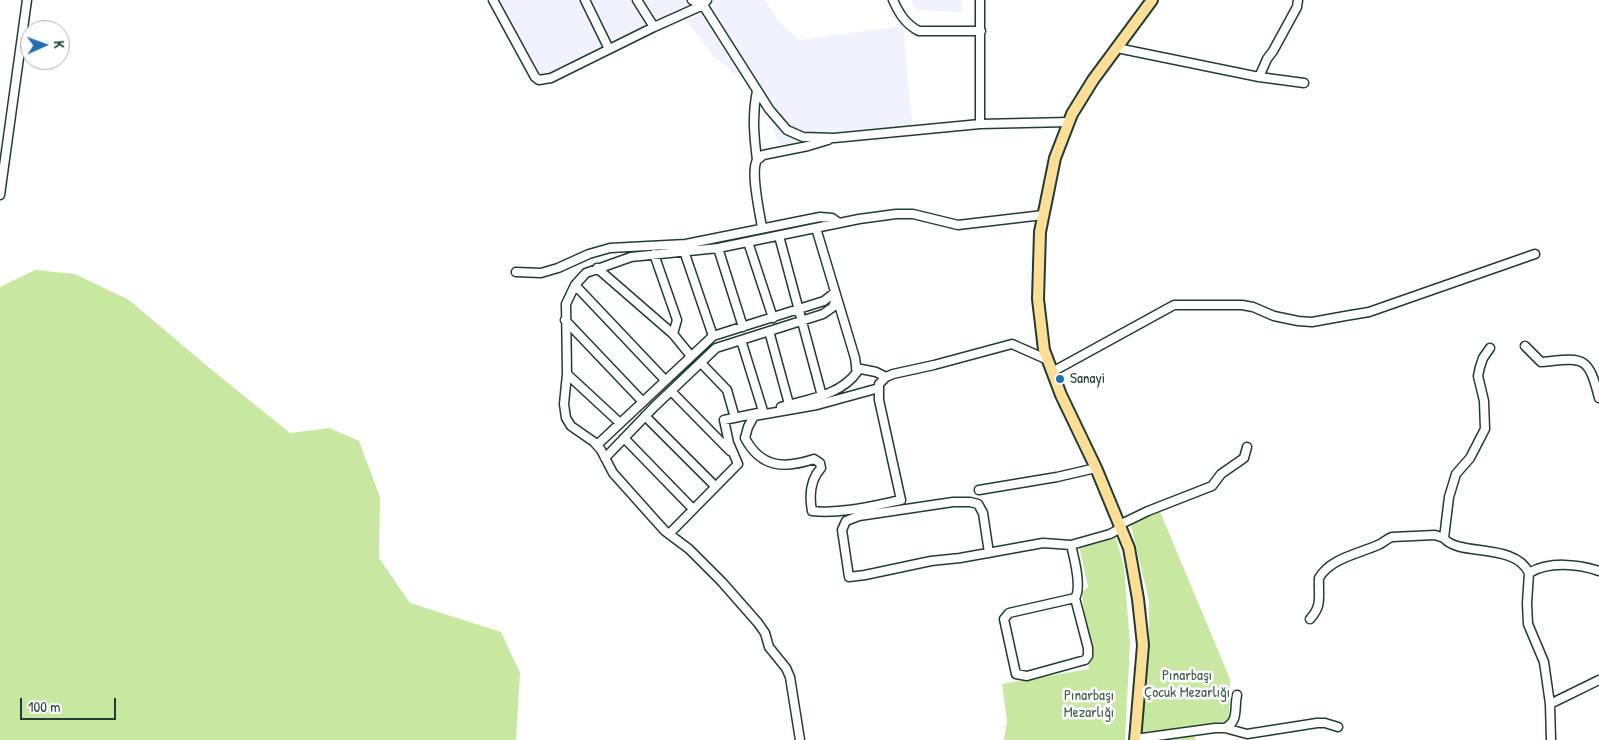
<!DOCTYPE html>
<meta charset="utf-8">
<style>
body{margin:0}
#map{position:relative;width:1599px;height:740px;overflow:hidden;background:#fff;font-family:"Patrick Hand",sans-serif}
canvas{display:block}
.north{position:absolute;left:20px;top:20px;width:50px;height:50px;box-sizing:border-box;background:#fff;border:1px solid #a5b1ae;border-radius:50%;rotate:88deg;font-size:14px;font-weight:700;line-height:20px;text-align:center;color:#1f3d34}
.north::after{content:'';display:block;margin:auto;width:18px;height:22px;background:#1f6fb2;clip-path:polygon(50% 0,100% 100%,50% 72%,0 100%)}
.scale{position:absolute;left:20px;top:698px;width:96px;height:22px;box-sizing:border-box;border:2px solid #1f3d34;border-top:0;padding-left:6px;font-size:15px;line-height:18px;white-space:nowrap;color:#1f3d34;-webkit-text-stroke:4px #fff;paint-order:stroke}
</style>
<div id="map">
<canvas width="1599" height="740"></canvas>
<div class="north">K</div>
<div class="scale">100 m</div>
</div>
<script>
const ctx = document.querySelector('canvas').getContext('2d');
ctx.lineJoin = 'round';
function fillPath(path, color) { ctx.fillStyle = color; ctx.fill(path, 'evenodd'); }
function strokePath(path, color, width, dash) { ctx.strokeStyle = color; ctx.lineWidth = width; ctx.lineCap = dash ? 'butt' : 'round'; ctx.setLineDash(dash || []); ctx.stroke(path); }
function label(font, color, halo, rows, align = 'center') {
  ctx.font = font + ' "Patrick Hand",sans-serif'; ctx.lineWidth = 5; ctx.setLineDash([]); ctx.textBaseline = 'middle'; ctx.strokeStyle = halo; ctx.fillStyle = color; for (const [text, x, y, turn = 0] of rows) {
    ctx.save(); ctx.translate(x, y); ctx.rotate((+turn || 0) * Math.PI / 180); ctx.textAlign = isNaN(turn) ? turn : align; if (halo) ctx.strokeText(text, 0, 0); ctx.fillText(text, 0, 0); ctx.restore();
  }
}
const built = new Path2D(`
 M490,0H765L777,19L799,40L903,26L913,131L779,145L759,91L714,57L686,20L542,86L524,73Z
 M911,0H962V12L916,10Z`);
const green = new Path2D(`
 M35,270L75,274L129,300L207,366L290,433L330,428L359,441L380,497L379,558L410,603L501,632L520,673L516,740H0V287Z
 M1159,509L1230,679L1229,721L1194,726L1195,740H1141L1149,650V601L1130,521Z
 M1115,535L1124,566L1130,644L1125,740H1004L1007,721L1002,684L1089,669L1082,592L1088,587L1079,546Z`);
const minor = new Path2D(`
 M493,0L535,77L539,80L551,78L654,27L703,5L707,0
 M585,0L609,49
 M637,0L654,27
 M692,0L703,5L769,109L787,130L803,137L834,138L980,124L1069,122
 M893,0C899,13 905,24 919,31H981
 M1117,48L1259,77L1304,83
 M1259,77L1267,59L1273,51L1297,7L1298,0
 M757,91C752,115 754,136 757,160
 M980,124V0
 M0,195L27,0
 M762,228C760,213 750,172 757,160C758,159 763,156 763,155L808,146L828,140
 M779,236L822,396
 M748,242L773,318
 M718,248L743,327
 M684,251L713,336
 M654,254L677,320L673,334
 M597,268L673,334L691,356
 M516,272L541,273L558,268L589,254L610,248L686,244L820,217L832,218L839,223
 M575,285L665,380
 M565,320L643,402
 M769,331L789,404
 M741,340L763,411
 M1525,346L1541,362C1583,358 1588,354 1599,398
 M1490,348L1483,358L1480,367L1478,376L1484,401L1485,429L1470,458L1456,474L1449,497L1444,538C1458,557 1515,542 1529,573
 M701,363L727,390L735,418
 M856,368L876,372L886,377
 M1052,372L1174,305H1242L1253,307L1274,316L1298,321L1312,322L1345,316L1369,312L1535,254
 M567,374L620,423
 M879,388L817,405L754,416L748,427L745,438C761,468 784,469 814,459L820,463L821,468C810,480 809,495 812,511C842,514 872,506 901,500L879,400V384L886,377L893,374L934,365L1012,344L1048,360
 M671,391L730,451
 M781,407C807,399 840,396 857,372L855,358L816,228
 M645,416L715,486
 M624,438L693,509
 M597,445L713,336L824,301L834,293
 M605,458L654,407L716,348L823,314L833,307L836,299
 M979,490L1057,477L1096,468
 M1119,525L1148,511L1212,486L1221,474L1244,458L1247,447
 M670,533L738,464L729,443L724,420L758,413
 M1071,545C1074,557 1082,588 1075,598L1088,648V656L1085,660L1027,676L1016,674L1004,619L1009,613L1075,598
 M989,553L983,513L978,504L970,502H953L859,516L846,521L842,530L849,577L865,575L931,561L960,558L1043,543L1071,545L1110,534L1121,528
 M1310,619C1323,605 1318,596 1319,578C1331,558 1358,554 1378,545C1383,543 1386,539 1392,537L1435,535L1444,538
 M1550,704L1599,680
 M1225,728C1239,721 1234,709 1237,695
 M1135,739L1215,728H1225L1247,734L1317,723H1325L1338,727
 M800,740L790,677L786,668L769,647L765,633L758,623L722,582L689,549L665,531L655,520L613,473L601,450L594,442L571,426L566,418L564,404L567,374L566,304L575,285L586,273L631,257L718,248L859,219L896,214H913L958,225L1043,215
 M1551,740L1550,704L1544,662L1528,624L1527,603L1529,573C1549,561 1578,564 1599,571`);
const major = new Path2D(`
 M1135,740L1143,645L1138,599L1129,548L1096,468L1061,395L1044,350L1038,299L1040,232L1055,158L1072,114L1093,80L1152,0`);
const markers = [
 [1060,379,5,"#1f6fb2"]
];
const poiNames = [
 ["Sanayi",1070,379]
];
const parkNames = [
 ["Pınarbaşı",1187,676],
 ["Çocuk Mezarlığı",1187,693],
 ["Pınarbaşı",1089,696],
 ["Mezarlığı",1089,713]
];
fillPath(built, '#f1f2fe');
fillPath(green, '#c8e8a1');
strokePath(minor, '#1f3d34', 11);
strokePath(major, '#1f3d34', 14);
strokePath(minor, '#fff', 8);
strokePath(major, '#fdde96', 10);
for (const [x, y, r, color] of markers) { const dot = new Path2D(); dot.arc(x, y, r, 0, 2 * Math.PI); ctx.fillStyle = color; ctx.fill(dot); strokePath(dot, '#fff', 2); }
label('15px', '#1f3d34', '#fff', poiNames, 'left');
label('15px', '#415f4a', '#fff', parkNames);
</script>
